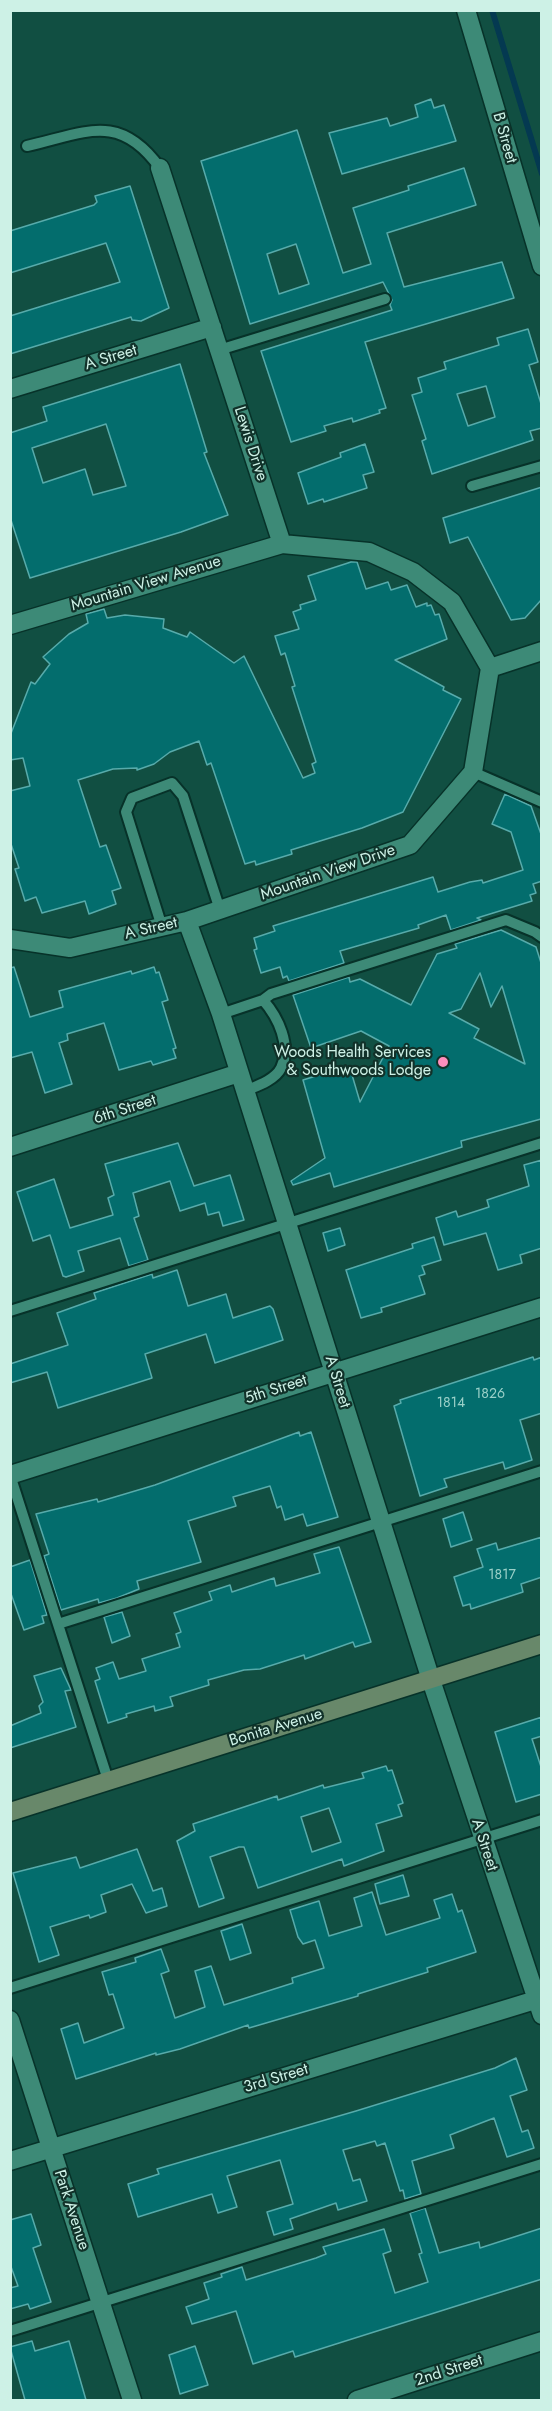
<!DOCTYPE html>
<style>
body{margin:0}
#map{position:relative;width:552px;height:2411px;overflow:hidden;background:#114f42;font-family:Jost,sans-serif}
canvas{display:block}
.frame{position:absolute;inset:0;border:12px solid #cdf1e6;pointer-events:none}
</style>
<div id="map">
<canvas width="552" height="2411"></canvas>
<div class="frame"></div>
</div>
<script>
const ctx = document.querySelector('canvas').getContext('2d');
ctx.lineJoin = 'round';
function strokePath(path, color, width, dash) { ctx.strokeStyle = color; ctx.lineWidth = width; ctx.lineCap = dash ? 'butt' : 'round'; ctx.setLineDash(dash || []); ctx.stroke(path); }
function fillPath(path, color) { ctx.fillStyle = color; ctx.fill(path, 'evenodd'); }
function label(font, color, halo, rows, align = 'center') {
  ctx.font = font + ' Jost,sans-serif'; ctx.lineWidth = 4.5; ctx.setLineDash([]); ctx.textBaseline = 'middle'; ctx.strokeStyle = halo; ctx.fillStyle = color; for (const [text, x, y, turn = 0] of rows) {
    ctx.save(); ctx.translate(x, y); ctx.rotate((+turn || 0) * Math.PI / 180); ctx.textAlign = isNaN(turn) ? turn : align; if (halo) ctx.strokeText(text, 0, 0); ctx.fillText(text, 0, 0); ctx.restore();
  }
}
const stream = new Path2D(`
 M492,10L542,174`);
const building = new Path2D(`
 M431,99L434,108L444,105L456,141L342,174L329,133L387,118L390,126L418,117L415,105Z
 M297,130L343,273L371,264L353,208L409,190L408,186L464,168L476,205L387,233L404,287L502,262L514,298L365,342L386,408L379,410L380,413L353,422L352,418L324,426L326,431L291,442L261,351L392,310L390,305L392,300L383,282L250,324L201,161ZM296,244L309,284L279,294L267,254Z
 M130,186L169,308L141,321L132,320L131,317L10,354V316L120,282L106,243L10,273V231L94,205L97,202L95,196Z
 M528,329L538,362L529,365L542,407V428L530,431L533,440L432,474L422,441L426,439L412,395L422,392L418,378L446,369L444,362L499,345L497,338ZM486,386L495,417L468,426L457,394Z
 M180,364L207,452L204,453L228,515L181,532L30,578L10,517V433L47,421L43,407ZM106,424L126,486L93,495L85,469L43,483L32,448Z
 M365,444L374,472L363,475L367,488L324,502L323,499L308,504L298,473L341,457L340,453Z
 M542,487V599L525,618L511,620L468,537L450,543L443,518Z
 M351,562H357L366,589L388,582L391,590L407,585L416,607L427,603V606L431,605L435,615L439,614L447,639L395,660L444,687L443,690L461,699L403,812L362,828L291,850L292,854L256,865L255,861L245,864L211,763L207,765L199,741L170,752L154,764L137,770V768L113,769L78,780L100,847L106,845L121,888L112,891L116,904L89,914L85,901L42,913L36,897L25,901L15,869L19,868L10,841V791L30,786L23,758L10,760V736L31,682L35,684L50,664L43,657L69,634L88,623L86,614L97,611L104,609L107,618L125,615L164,619L163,628L187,637L190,632L234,663L244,656L303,778L315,773L312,764L316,762L292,687L295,686L285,653L281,655L275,636L299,629L293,612L301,609L300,605L316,600L308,576Z
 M505,794L531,806L542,837V881L533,884L536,893L530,895L532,901L477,918L481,920L451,930L446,915L418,925L419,928L340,951L344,963L289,981L287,976L283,978L280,967L261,973L254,950L257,949L254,938L275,931L273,926L433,877L438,892L470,882L482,880L483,883L523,870L511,832L492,824Z
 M501,930L536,947L542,966L541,1119L461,1141L462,1147L334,1187L330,1173L293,1185L291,1181L325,1158L303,1080L342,1068L343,1071L350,1068L360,1102L389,1046L361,1031L311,1048L293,995L349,977L350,982L360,979L411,1005L437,954L457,948L455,944ZM480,973L491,1007L502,986L525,1064L474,1038L479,1029L449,1013L461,1009Z
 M14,967L30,1017L63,1007L59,991L131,971L132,974L154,967L156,973L159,972L168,1000L162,1002L176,1048L173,1049L176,1058L153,1065L151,1061L119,1070L104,1023L67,1034L68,1040L59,1043L72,1084L45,1093L32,1052L10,1058V968Z
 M178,1143L194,1186L230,1175L244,1220L223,1226L219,1212L208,1215L205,1203L180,1211L170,1181L133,1193L139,1216L134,1218L148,1260L129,1266L120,1238L78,1251L84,1271L66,1277L63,1276L50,1235L33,1241L17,1192L54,1179L70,1228L113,1215L108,1198L114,1195L105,1164Z
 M542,1160V1248L520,1255L522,1263L498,1270L486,1233L444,1245L436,1218L456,1211L458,1217L489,1207L487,1200L529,1186L524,1165Z
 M340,1228L345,1245L328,1251L323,1233Z
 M434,1237L441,1260L422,1266L425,1274L419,1276L425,1294L381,1308L382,1312L361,1318L346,1270L413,1248L412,1244Z
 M177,1270L188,1306L226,1294L233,1318L270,1306L273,1309L283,1340L215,1363L206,1334L145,1354L152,1378L58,1408L47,1372L10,1383V1364L68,1345L57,1313L96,1299L94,1293L152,1274L153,1278Z
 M533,1357L534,1360L542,1357V1413L520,1420L532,1460L505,1469L503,1462L444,1479L447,1487L420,1496L394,1406L401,1403L400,1400Z
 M299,1432L300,1436L311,1432L338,1517L307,1526L303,1514L285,1520L281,1506L277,1508L270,1486L233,1497L236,1506L188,1521L201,1562L137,1581L139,1589L117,1598L99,1603L98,1599L61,1610L44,1556L49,1554L36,1514L97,1499L98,1502L155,1485Z
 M463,1512L472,1540L451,1547L443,1519Z
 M542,1537V1577L521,1584L523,1592L471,1609L470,1604L463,1606L454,1577L483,1567L477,1549L496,1543L498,1550Z
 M339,1547L371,1642L355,1647L353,1642L305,1659L304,1655L260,1669L244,1670L208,1680L209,1685L170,1697L173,1706L155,1711L154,1706L126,1714L127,1717L108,1723L95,1681L100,1679L96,1668L113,1662L119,1679L146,1671L142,1659L180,1647L176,1634L181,1632L174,1613L212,1600L209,1592L230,1585L232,1592L274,1578L276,1586L320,1573L314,1554Z
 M30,1560L47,1615L42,1616L44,1623L24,1630L10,1591V1567Z
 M122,1612L130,1636L112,1643L104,1617Z
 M61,1668L71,1690L65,1691L76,1727L10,1748V1726L41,1713L39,1706L43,1702L34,1676Z
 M542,1717V1736L532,1739L542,1770V1794L516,1802L495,1732Z
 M386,1766L388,1771L392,1770L403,1803L398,1805L402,1816L376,1824L384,1851L344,1866L342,1859L258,1888L244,1847H239L210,1857L224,1898L199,1907L177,1841L195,1831L193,1824L277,1796L278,1800L323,1785L324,1788L364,1778L362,1773ZM329,1808L341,1842L312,1852L301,1817Z
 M137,1849L153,1891L162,1888L167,1906L146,1913L132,1884L101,1895L106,1912L90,1918L89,1915L50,1927L59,1955L39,1962L13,1873L76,1857L80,1868Z
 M403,1875L409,1896L380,1904L375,1884Z
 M372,1892L386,1935L440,1918L434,1900L452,1894L458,1912L462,1910L476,1952L427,1968L428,1972L358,1994V1996L249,2028L248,2025L180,2049L156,2055V2053L76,2079L61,2029L78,2023L84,2043L124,2028L113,1994L109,1995L102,1972L136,1962L135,1958L161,1949L169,1971L161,1974L175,2018L205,2007L195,1971L211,1966L224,2005L293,1983L292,1978L324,1968L315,1940L303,1944L298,1937L290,1910L319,1901L329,1936L362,1926L354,1898Z
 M242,1924L251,1953L230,1960L221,1931Z
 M516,2058L527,2090L510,2096L522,2132L528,2130L534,2148L507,2157L494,2118L450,2135L454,2148L412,2161L421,2194L405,2199L403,2190L400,2191L385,2143L377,2146L375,2141L343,2150L353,2181L360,2179L367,2201L338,2210L336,2203L290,2219L293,2229L274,2235L267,2212L293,2204L280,2160L227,2176L237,2207L218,2213L212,2194L138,2217L128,2184L159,2174L157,2169L356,2111L495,2068Z
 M425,2208L439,2253L479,2242L480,2248L542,2228V2279L336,2344L295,2357L293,2351L253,2364L236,2311L192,2324L186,2307L209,2299L204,2283L222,2277L221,2274L242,2267L246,2280L316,2258L326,2254L323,2247L384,2229L391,2251L383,2254L395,2293L428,2282L419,2254L422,2253L410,2213Z
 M31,2214L41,2245L33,2248L51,2302L30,2309L28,2304L10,2309V2288L18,2286L10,2264V2220Z
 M32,2341L35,2351L69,2341L86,2400H25L10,2347Z
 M195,2346L208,2385L180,2394L169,2355Z`);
const service = new Path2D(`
 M27,146C85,133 119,111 160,168
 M219,350L385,299
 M472,486L542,466
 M473,772L542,802
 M162,927L126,812L132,798L172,783L183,796L220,910
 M221,1014L263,1000L271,994L506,920L535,932L542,937
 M245,1091C257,1086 275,1080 281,1068C292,1046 278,1017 263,1000
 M10,1311L542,1143
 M10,1475L108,1780
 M58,1624L542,1471
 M10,1988L542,1820
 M10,2331L542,2164`);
const minor = new Path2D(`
 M466,10L542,266
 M10,389L212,327
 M10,625L282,544
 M490,668L542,651
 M187,921L221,1014L431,1680L542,2015
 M10,939L70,948L187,921L410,845L473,772L490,668L452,602L413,572L369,552L282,544L160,168
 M10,1147L239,1073
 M10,1475L542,1307
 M10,2020L132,2400
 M10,2161L542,1998
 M357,2400L542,2341`);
const secondary = new Path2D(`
 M10,1812L542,1644`);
const markers = [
 [443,1062,6,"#fe8ebc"]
];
const numberNames = [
 ["1826",490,1395],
 ["1814",451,1404],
 ["1817",502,1576]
];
const streetNames = [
 ["B Street",504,138,74],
 ["A Street",111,358,-17],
 ["Lewis Drive",250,444,72],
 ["Mountain View Avenue",146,584,-17],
 ["Mountain View Drive",328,873,-19],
 ["A Street",151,929,-13],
 ["6th Street",125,1110,-18],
 ["A Street",337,1382,73],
 ["5th Street",276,1390,-18],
 ["Bonita Avenue",276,1728,-17],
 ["A Street",484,1845,72],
 ["3rd Street",276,2079,-17],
 ["Park Avenue",71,2210,72],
 ["2nd Street",449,2371,-18]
];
const poiNames = [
 ["Woods Health Services",431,1053],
 ["& Southwoods Lodge",431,1071]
];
strokePath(stream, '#043951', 6);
fillPath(building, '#036d6d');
strokePath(building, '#57abab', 1.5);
strokePath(service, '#073229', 14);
strokePath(minor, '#073229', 21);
strokePath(secondary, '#073229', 21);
strokePath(service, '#3d8a77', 10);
strokePath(minor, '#3d8a77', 18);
strokePath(secondary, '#68886a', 18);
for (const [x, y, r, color] of markers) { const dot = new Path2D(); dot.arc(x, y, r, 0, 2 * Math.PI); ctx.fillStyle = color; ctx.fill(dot); strokePath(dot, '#113129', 2); }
label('14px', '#9ad0c8', null, numberNames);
label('16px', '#cdf1e6', '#113129', streetNames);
label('16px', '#cdf1e6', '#113129', poiNames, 'right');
</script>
